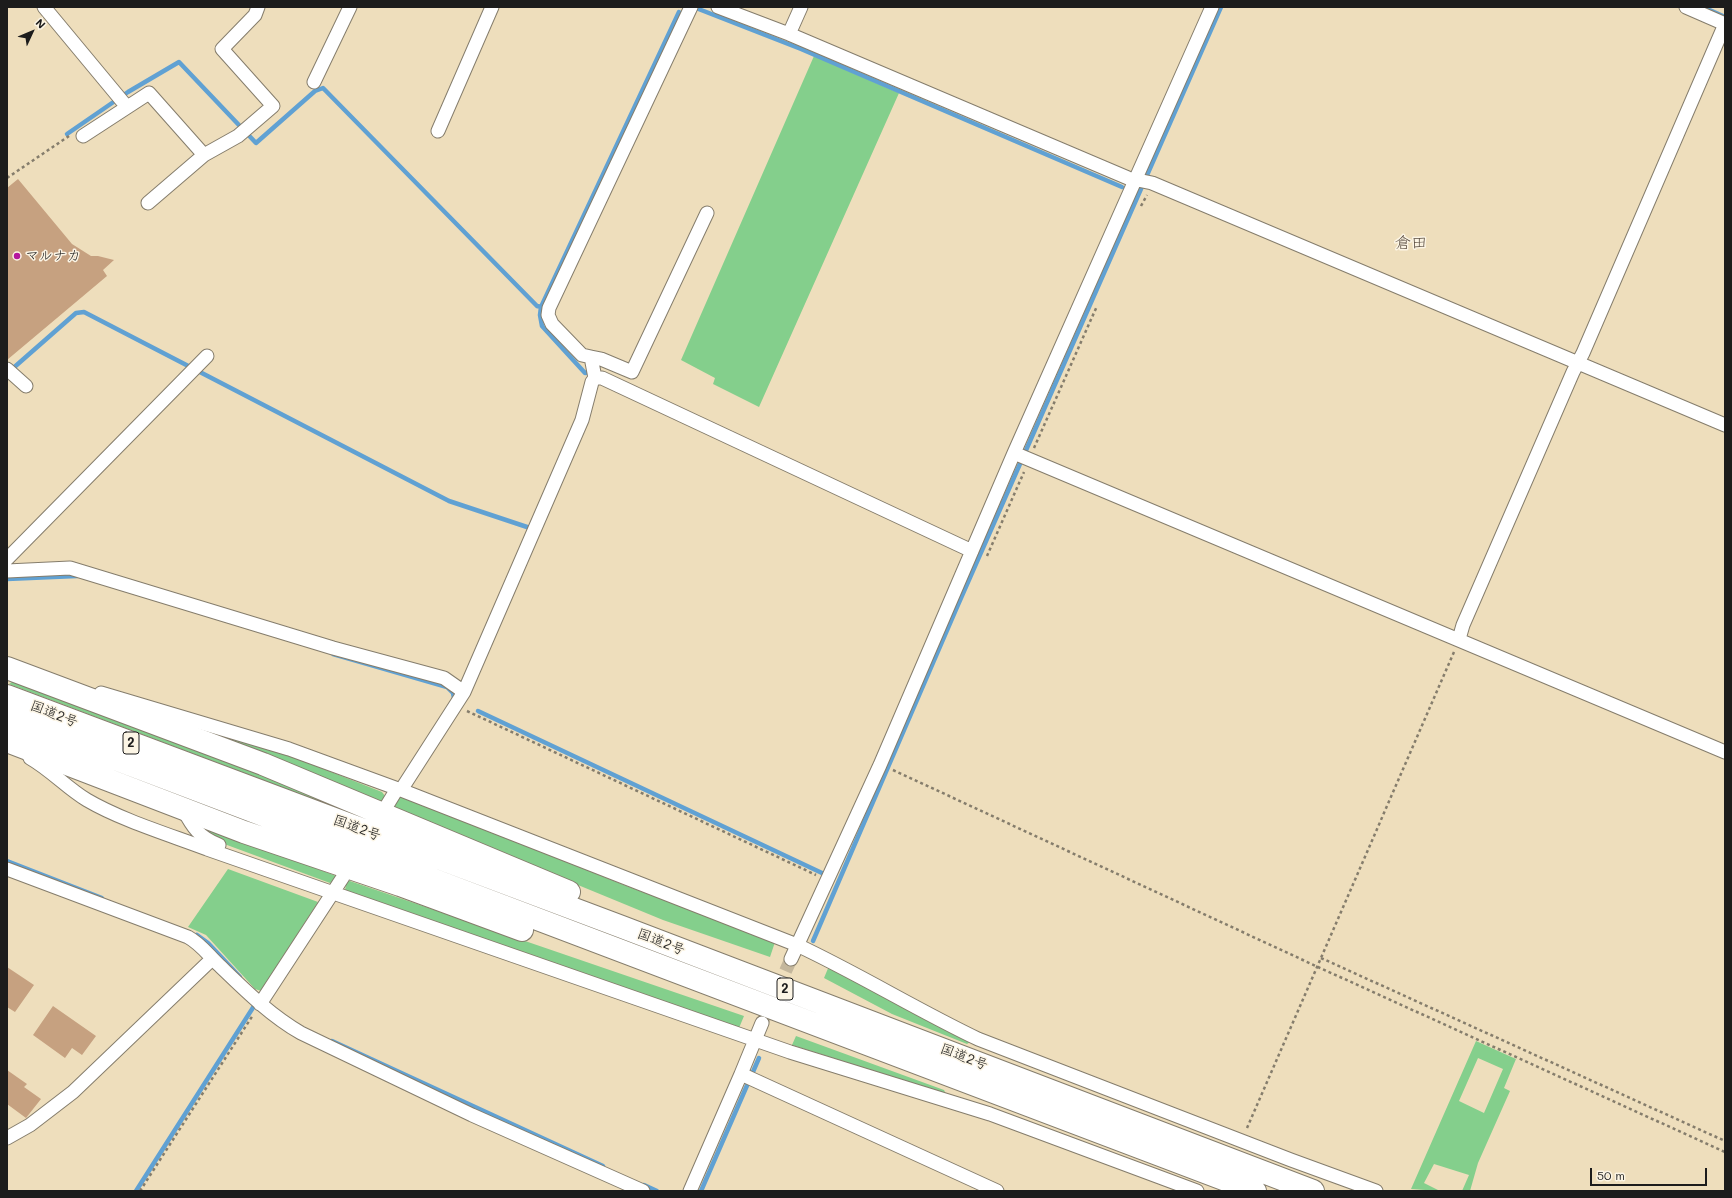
<!DOCTYPE html>
<meta charset="utf-8">
<style>
body{margin:0}
#map{position:relative;width:1732px;height:1198px;overflow:hidden;background:#eedebc;font-family:Mali,sans-serif}
canvas{display:block}
.frame{position:absolute;inset:0;border:8px solid #1c1c1c;pointer-events:none}
.north{position:absolute;left:12px;top:12px;width:40px;height:40px;-webkit-text-stroke:3px #fcf5e5;paint-order:stroke;rotate:46deg;font-size:11px;font-weight:700;line-height:16px;text-align:center;color:#1c1c1c}
.north::after{content:'';display:block;margin:auto;width:14px;height:18px;background:#1c1c1c;clip-path:polygon(50% 0,100% 100%,50% 72%,0 100%)}
.scale{position:absolute;left:1590px;top:1168px;width:117px;height:18px;box-sizing:border-box;border:2px solid #1c1c1c;border-top:0;padding-left:5px;font-size:12px;line-height:14px;white-space:nowrap;color:#1c1c1c;-webkit-text-stroke:3px #fcf5e5;paint-order:stroke}
</style>
<div id="map">
<canvas width="1732" height="1198"></canvas>
<div class="frame"></div>
<div class="north">N</div>
<div class="scale">50 m</div>
</div>
<script>
const ctx = document.querySelector('canvas').getContext('2d');
ctx.lineJoin = 'round';
function fillPath(path, color) { ctx.fillStyle = color; ctx.fill(path, 'evenodd'); }
function strokePath(path, color, width, dash) { ctx.strokeStyle = color; ctx.lineWidth = width; ctx.lineCap = dash ? 'butt' : 'round'; ctx.setLineDash(dash || []); ctx.stroke(path); }
function label(font, color, halo, rows, align = 'center') {
  ctx.font = font + ' Mali,"Klee One",sans-serif'; ctx.lineWidth = 3; ctx.setLineDash([]); ctx.textBaseline = 'middle'; ctx.strokeStyle = halo; ctx.fillStyle = color; for (const [text, x, y, turn = 0] of rows) {
    ctx.save(); ctx.translate(x, y); ctx.rotate((+turn || 0) * Math.PI / 180); ctx.textAlign = isNaN(turn) ? turn : align; if (halo) ctx.strokeText(text, 0, 0); ctx.fillText(text, 0, 0); ctx.restore();
  }
}
const green = new Path2D(`
 M814,56L899,93L759,407L713,384L715,378L681,360Z
 M12,682L86,706L400,829L414,837L9,684Z
 M215,733L278,751L382,792L385,796L382,807L211,736Z
 M402,796L624,885L775,942L770,957L663,920L391,808L396,800Z
 M205,827L339,877L330,883L208,838L204,832Z
 M228,869L318,902L261,991L255,989L206,935L188,927Z
 M347,880L744,1016L739,1028L444,927L345,890Z
 M829,966L970,1042L967,1044L892,1014L824,978Z
 M796,1036L944,1090L946,1094L792,1045Z
 M1476,1041L1516,1059L1504,1088L1510,1091L1478,1163L1470,1191H1462L1469,1175L1434,1164L1424,1183L1440,1191L1411,1189ZM1478,1058L1503,1069L1484,1113L1459,1101Z`);
const stream = new Path2D(`
 M1703,7L1725,17
 M696,8L801,49L1122,187
 M67,134L128,92L179,62L256,143L315,91L323,88L537,306L541,307
 M11,370L76,313L84,312L449,501L530,528
 M593,372L585,373L542,326L540,315L541,307L679,12
 M7,579L77,576
 M333,654L447,687L453,693L454,698
 M478,711L822,873
 M7,861L102,898
 M197,935L208,943L240,977
 M813,941L957,607L1221,7
 M332,1041L603,1166
 M644,1185L657,1191
 M136,1191L254,1006
 M701,1191L759,1058`);
const building = new Path2D(`
 M18,179L72,244L91,256H98L114,260L103,270L107,276L7,360V188Z
 M7,967L34,985L15,1012L7,1007Z
 M53,1006L96,1036L82,1055L72,1048L65,1058L33,1035Z
 M7,1070L27,1084L24,1087L41,1099L26,1118L7,1104Z`);
const minorTunnel = new Path2D(`
 M762,1023L791,959`);
const path = new Path2D(`
 M7,178L69,136
 M1141,206L1147,195
 M1034,448L1097,306
 M987,556L1024,472
 M467,711L816,875
 M893,770L1318,967L1725,1152
 M1321,958L1725,1141
 M1247,1128L1454,652
 M140,1191L253,1015`);
const minor = new Path2D(`
 M44,7L127,107
 M718,7L789,34L1128,178L1152,183L1725,425
 M1686,7L1725,24
 M789,34L801,7
 M314,82L350,7
 M438,131L492,7
 M83,136L149,93L204,155
 M148,203L204,155L238,136L273,106L222,49L255,15L258,7
 M591,357L601,359L632,372L707,213
 M7,369L26,386
 M595,378L591,357L582,355L552,324L548,315L549,308L691,7
 M595,378H602L972,551
 M1014,453L1725,752
 M7,559L207,356
 M7,571L70,568L333,648L444,678L464,692
 M1459,639L1463,625L1573,372L1583,353L1725,24
 M101,693L289,749L401,790L797,945C859,974 917,1010 978,1039L1291,1160L1376,1191
 M30,758C51,770 67,788 87,800C121,820 170,835 207,849L790,1052L990,1114L1197,1191
 M401,790L464,692L582,420L592,382L595,378
 M386,807L397,789
 M183,809C193,828 199,837 219,845
 M7,869L188,937C201,944 209,956 220,966C246,991 270,1015 301,1033L472,1115L643,1191
 M791,959L880,765L1014,453L1212,7
 M260,1004L343,877
 M741,1074L762,1023
 M7,1138L30,1125L73,1092L212,959
 M690,1191L741,1074L997,1191`);
const trunk = new Path2D(`
 M7,668L263,764L569,892
 M7,696L622,927L1313,1191
 M7,718L1255,1191
 M7,741L244,832L400,885L522,930`);
const markers = [
 [17,256,4,"#b5179e"]
];
const shields = [
 [131,743,16],
 [785,989,16]
];
const shieldNames = [
 ["2",131,743],
 ["2",785,989]
];
const poiNames = [
 ["マルナカ",25,256]
];
const streetNames = [
 ["国道2号",54,714,21],
 ["国道2号",357,828,20],
 ["国道2号",661,942,21],
 ["国道2号",964,1057,21]
];
const quarterNames = [
 ["倉田",1411,243]
];
fillPath(green, '#84cf8c');
strokePath(stream, '#60a1d3', 4.5);
fillPath(building, '#c6a180');
strokePath(minorTunnel, '#c4b79c', 13, [13, 6]);
strokePath(minor, '#857d6c', 15);
strokePath(trunk, '#857d6c', 24);
strokePath(path, '#857d6c', 2.5, [3, 3]);
strokePath(minor, '#fff', 13);
strokePath(trunk, '#fff', 22);
for (const [x, y, r, color] of markers) { const dot = new Path2D(); dot.arc(x, y, r, 0, 2 * Math.PI); ctx.fillStyle = color; ctx.fill(dot); strokePath(dot, '#fcf5e5', 1.5); }
for (const [x, y, w] of shields) { const box = new Path2D(); box.roundRect(x - w / 2, y - 11, w, 22, 3); ctx.fillStyle = '#fcf5e5'; ctx.fill(box); strokePath(box, '#1c1c1c', 1); }
label('bold 13px', '#1c1c1c', null, shieldNames);
label('14px', '#1c1c1c', '#fcf5e5', poiNames, 'left');
label('14px', '#1c1c1c', '#fcf5e5', streetNames);
label('16px', '#584b3f', '#fcf5e5', quarterNames);
</script>
